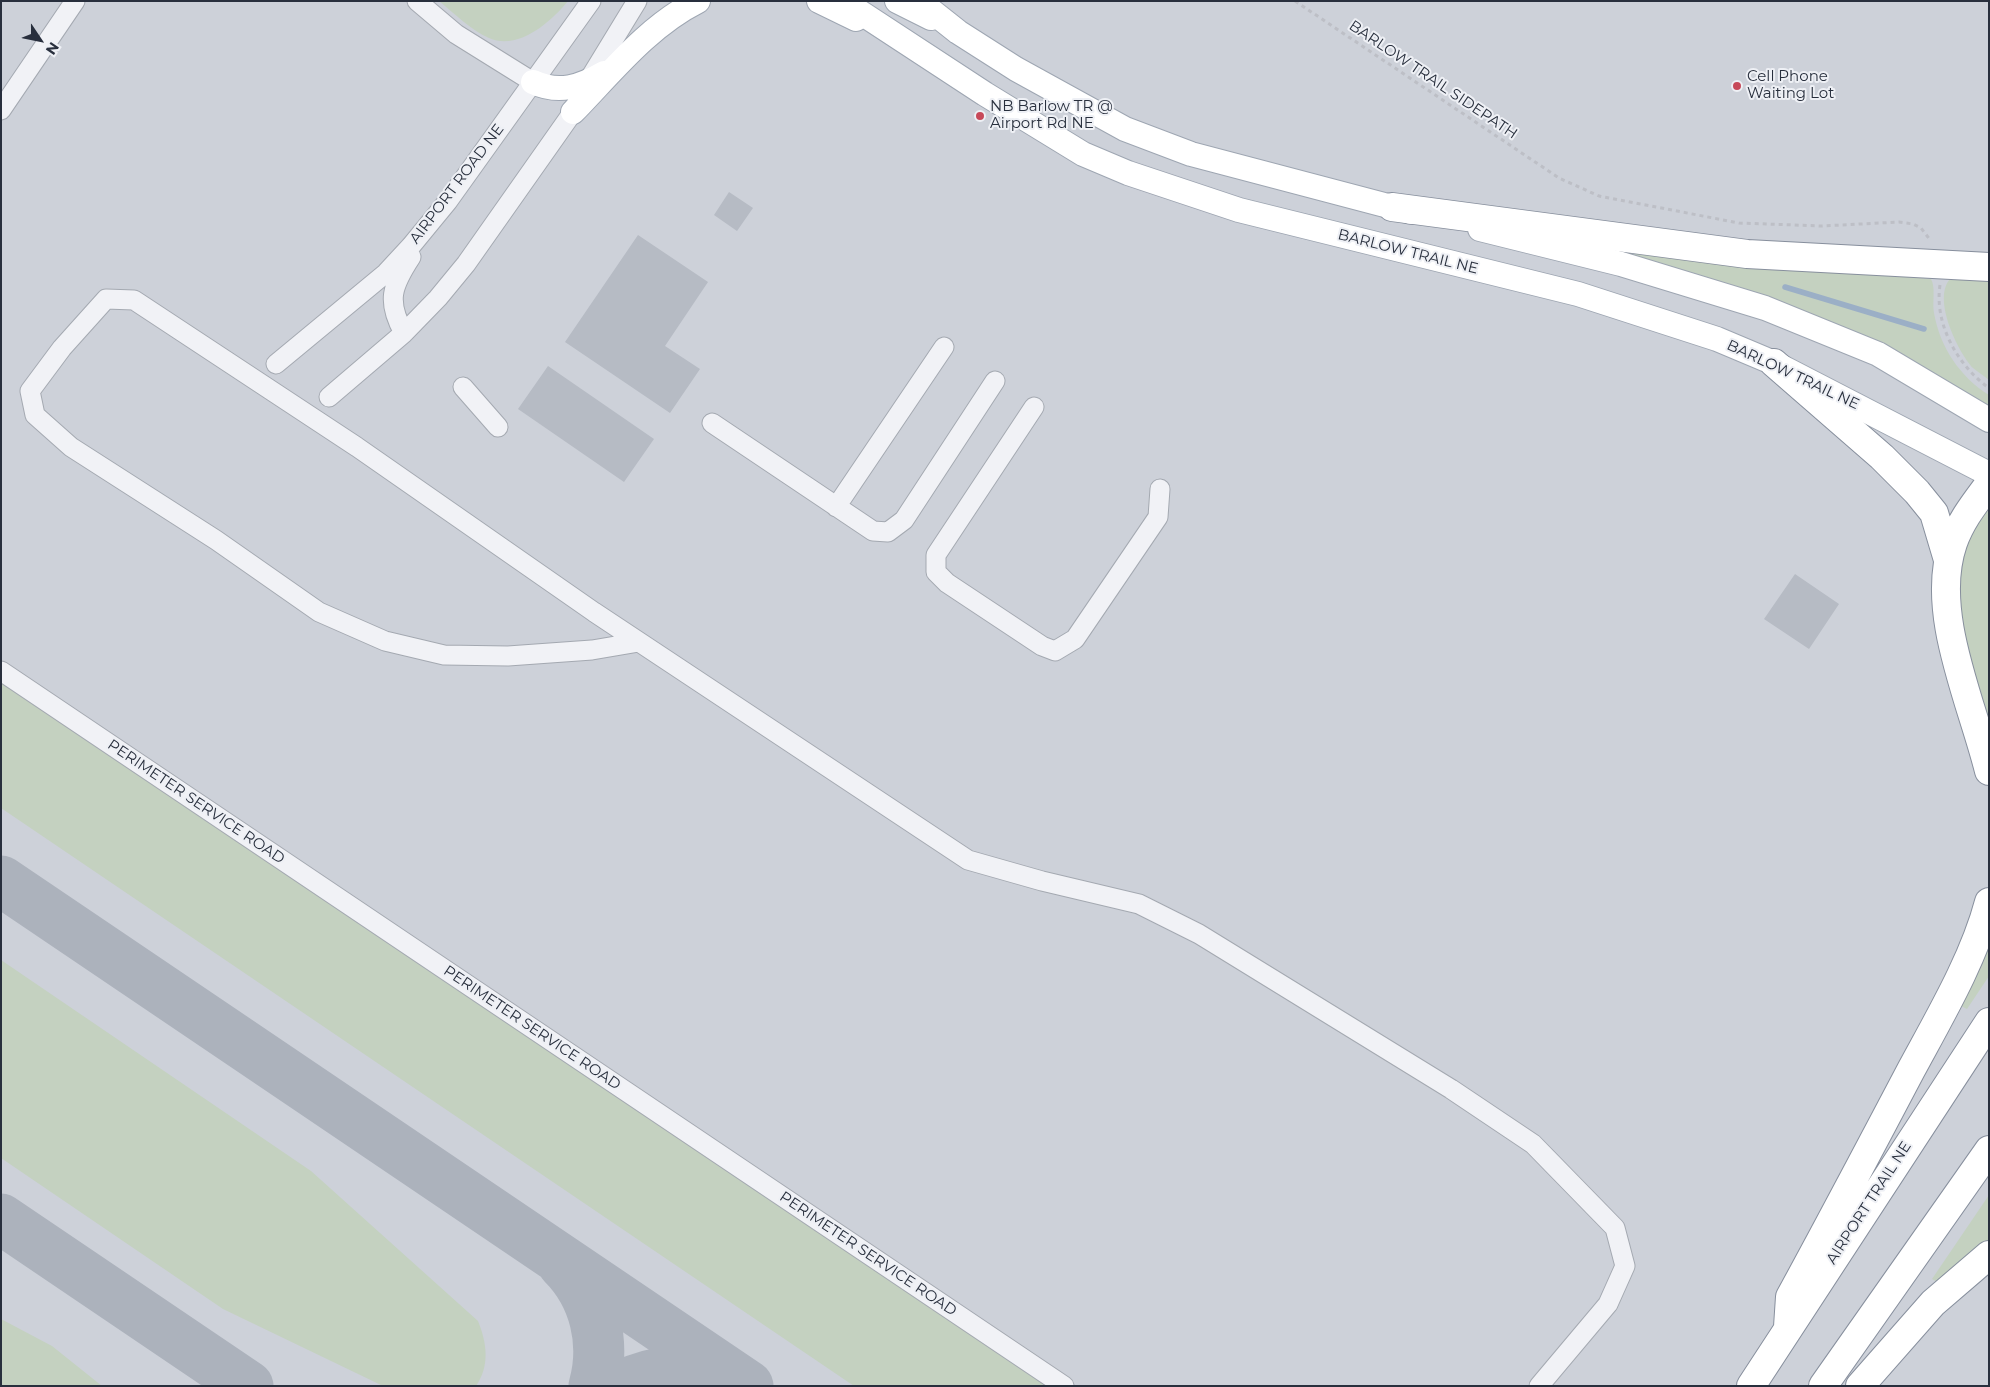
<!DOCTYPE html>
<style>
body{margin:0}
#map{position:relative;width:1990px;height:1387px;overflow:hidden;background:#dee2e7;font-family:Montserrat,sans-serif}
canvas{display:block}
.frame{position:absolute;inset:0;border:2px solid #282f3d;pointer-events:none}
.north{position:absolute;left:15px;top:15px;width:50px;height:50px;-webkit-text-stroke:4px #eef0f5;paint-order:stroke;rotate:124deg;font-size:14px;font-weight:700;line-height:20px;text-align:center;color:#282f3d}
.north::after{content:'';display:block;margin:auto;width:18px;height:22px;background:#282f3d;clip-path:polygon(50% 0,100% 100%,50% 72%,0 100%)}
</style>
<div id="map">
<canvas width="1990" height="1387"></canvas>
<div class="frame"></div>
<div class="north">N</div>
</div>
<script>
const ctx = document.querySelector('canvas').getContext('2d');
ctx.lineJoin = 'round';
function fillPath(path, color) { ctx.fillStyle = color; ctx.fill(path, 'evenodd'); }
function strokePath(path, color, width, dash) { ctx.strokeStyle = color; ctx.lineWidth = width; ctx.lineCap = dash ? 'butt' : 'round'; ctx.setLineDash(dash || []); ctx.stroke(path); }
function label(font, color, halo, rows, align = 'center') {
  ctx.font = font + ' Montserrat,sans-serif'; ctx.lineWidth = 4; ctx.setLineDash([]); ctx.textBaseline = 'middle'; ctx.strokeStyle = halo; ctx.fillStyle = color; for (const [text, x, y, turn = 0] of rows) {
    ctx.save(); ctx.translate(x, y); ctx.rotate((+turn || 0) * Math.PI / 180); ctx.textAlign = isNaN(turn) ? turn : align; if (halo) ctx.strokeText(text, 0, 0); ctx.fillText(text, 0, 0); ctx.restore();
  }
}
const built = new Path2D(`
 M1,1H1989V503L1971,529L1989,541V1386H1Z`);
const green = new Path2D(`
 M439,1H568C551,22 518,51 489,38C471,30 455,14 439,1Z
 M1609,247L1739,263L1931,279C1936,288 1932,302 1934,313C1940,347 1960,377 1989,395V407L1735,287L1609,250Z
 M1950,279L1989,281V380C1984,376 1978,372 1973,368C1958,352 1932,299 1950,279Z
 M1989,509V729C1968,660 1932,571 1989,509Z
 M1,680L1047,1386H854L1,808Z
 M1989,942V976L1967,1009L1959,1005Z
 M1,960L311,1171L478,1321C487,1343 490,1366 476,1386H383L223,1309L1,1158Z
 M1989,1195V1241L1939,1283L1932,1279Z
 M1,1319L52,1346L102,1386H1Z`);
const stream = new Path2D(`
 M1785,287L1924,329`);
const taxiway = new Path2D(`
 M1,881L748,1386
 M1,1219L248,1386
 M563,1264C595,1296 606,1343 594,1386
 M620,1386C658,1370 694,1363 733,1379`);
const building = new Path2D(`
 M729,192L753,208L737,231L714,215Z
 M638,235L708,282L665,346L700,369L670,413L565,342Z
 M548,366L654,439L624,482L518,409Z
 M1795,574L1839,604L1809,649L1764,619Z`);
const path = new Path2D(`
 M1295,1L1559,178L1599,196L1739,223L1822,226L1899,222L1913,224L1921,228L1931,241
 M1940,285C1934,324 1958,366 1989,388`);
const minor = new Path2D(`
 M417,1L456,34L533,82
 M1,110L75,1
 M404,333C386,301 392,286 411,257
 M276,364L386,273L411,246L448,201L591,1
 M463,387L498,427
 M329,397L404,333L438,298L466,264L573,112L587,83L637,1
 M1034,407L936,555V572L947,583L1042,646L1055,651L1075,639L1158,517L1160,489
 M712,423L873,531L888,532L904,520L995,381
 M836,507L944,347
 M639,642L592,650L508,656L444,655L385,641L319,612L216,540L71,447L35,415L30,391L62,348L106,299L134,300L357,447L594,612L968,860L1042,881L1139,904L1199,934L1451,1089L1533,1144L1615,1228L1625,1266L1608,1304L1539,1386
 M1,671L1064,1386`);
const major = new Path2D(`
 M819,1L856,19
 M843,1L985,94L1083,154L1128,173L1239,210L1578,294L1717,339L1774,363L1989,474
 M897,1L931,18
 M919,1L958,32L1016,69L1125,129L1191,154L1411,212
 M533,82C559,94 580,87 604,73
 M573,112C611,73 648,26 698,1
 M1480,229L1621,264L1765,308L1878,354L1989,420`);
const highway = new Path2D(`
 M1392,207L1747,254L1989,267
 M1774,363L1882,457L1917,492L1934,513L1948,560
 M1989,484C1975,503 1961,520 1953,543C1929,612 1972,702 1989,771
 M1788,1327L1790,1297C1831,1222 1871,1146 1911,1070C1939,1018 1974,959 1989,902
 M1751,1386L1989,1022
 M1823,1386L1989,1150
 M1860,1386L1933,1303L1989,1255`);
const markers = [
 [1737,86,5,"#c74959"],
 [980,116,5,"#c74959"]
];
const poiNames = [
 ["Cell Phone",1747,77],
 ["Waiting Lot",1747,94],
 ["NB Barlow TR @",990,107],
 ["Airport Rd NE",990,124]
];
const streetNames = [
 ["BARLOW TRAIL SIDEPATH",1433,80,34],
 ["AIRPORT ROAD NE",457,184,-53],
 ["BARLOW TRAIL NE",1408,252,14],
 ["BARLOW TRAIL NE",1793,375,25],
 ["PERIMETER SERVICE ROAD",196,802,34],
 ["PERIMETER SERVICE ROAD",532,1028,34],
 ["AIRPORT TRAIL NE",1869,1203,-57],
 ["PERIMETER SERVICE ROAD",868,1254,34]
];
fillPath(built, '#cdd1d9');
fillPath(green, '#c4d1c0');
strokePath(stream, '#9bafc6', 5.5);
strokePath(taxiway, '#acb2bc', 51);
fillPath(building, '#b6bbc4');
strokePath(minor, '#a4a9b1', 21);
strokePath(major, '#9ea6b2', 26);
strokePath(highway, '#878f9d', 30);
strokePath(path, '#bdbfc6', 3, [4, 4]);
strokePath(minor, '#f1f2f6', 19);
strokePath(major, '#fff', 24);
strokePath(highway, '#fff', 28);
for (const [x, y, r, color] of markers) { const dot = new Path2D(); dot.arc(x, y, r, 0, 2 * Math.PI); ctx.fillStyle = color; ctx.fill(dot); strokePath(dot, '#eef0f5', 2); }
label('15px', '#282f3d', '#eef0f5', poiNames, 'left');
label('15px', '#282f3d', '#eef0f5', streetNames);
</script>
